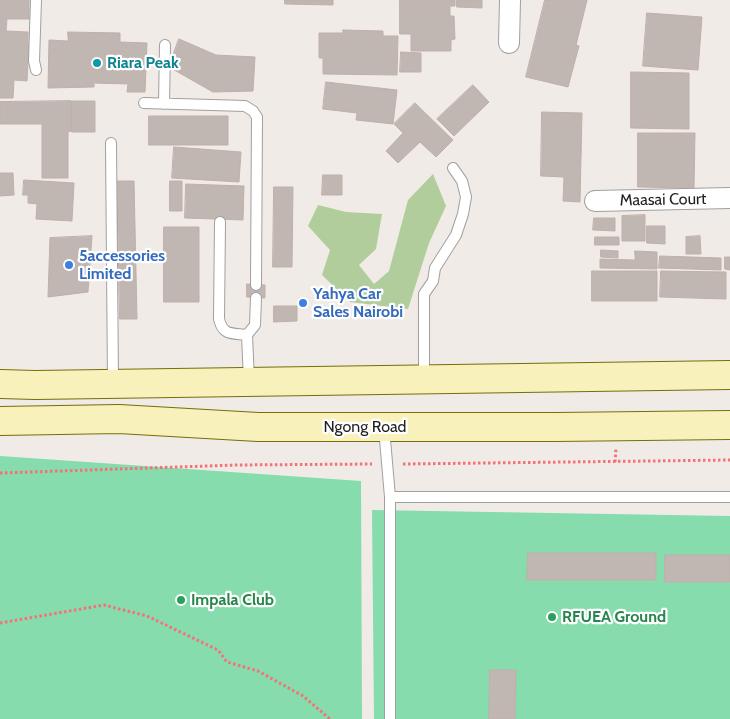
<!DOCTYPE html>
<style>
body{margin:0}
canvas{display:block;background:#f0ebe6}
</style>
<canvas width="730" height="719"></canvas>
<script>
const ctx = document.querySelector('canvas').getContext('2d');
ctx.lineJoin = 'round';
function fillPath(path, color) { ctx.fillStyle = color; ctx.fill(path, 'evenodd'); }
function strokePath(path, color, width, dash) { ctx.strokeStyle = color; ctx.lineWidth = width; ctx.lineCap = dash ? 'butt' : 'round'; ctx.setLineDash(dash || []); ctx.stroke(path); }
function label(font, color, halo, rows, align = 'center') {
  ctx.font = font + ' Cabin,sans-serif'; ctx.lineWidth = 4.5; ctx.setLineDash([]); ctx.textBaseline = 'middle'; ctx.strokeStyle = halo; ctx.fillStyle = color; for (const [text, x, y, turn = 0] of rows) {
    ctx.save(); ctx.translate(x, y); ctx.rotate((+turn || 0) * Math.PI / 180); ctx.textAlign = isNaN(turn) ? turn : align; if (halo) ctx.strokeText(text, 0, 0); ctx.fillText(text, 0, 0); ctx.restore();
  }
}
const forest = new Path2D(`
 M433,174L446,206L429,243L408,309L350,302L322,275L330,250L308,226L318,205L346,212L382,214L376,249L359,265L374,284L389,271L408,200Z`);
const pitch = new Path2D(`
 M0,456L361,481L362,719H0Z
 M372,510L730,516V719H374Z`);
const building = new Path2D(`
 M0,0H29V19H7L6,31L28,32V46H32L31,60H28L27,81L14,80L13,98H0Z
 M285,0H333V5L285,4Z
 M400,0H455V6H450V16H454L455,39L451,40V51H411V34H400Z
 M457,0H482V8L457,7Z
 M545,0H587L576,45L579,46L568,87L526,77Z
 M647,13L702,17L698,70L643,66Z
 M343,30L383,31V36H398L397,75L323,74V58H319V33H343Z
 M68,32L120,33V42L147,43L145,92H127L128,84L94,83V87L48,88L49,40L68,41Z
 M179,39L216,55L255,57L253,91L213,92L169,67Z
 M401,52L421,53V72H400Z
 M631,72L689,73V129L631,128Z
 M326,82L397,90L393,124L356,120L357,113L323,109Z
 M473,85L489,102L454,136L437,119Z
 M71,101V131L68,132V178H42V124H0V102Z
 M72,101H95V132H72Z
 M415,103L453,140L436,157L420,142L398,163L386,151L403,133L394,124Z
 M542,112L582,113L580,202L563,201L564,177L541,176Z
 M149,116H228V145H149Z
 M638,133H695L694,188L638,187Z
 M174,147L241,152L239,182L172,178Z
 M0,173H13L14,195L0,196Z
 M323,175H342V195H322Z
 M24,180L74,183L72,221L36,219L37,204L28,203V195H23Z
 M117,181H134L137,319H120Z
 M170,181H182V211H170Z
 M186,184L244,186L243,220L185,218Z
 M274,187H293L292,267H273Z
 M645,215V241H622V216Z
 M594,218H615V231L593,230Z
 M647,226H665V244L647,243Z
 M164,227H199V302H164Z
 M92,236L88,292L48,297L50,238Z
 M700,236L701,254H686V237Z
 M595,237H619V245H595Z
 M601,250L618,251V258L601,257Z
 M635,251L657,252V269L600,268V259L635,260Z
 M660,256L721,258V270L659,268Z
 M725,257H730V270L725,269Z
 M592,271H657V301H592Z
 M661,271L726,272V299L660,297Z
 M247,284L265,285V298L247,297Z
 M274,306H297V321L274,322Z
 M528,553H656V580H527Z
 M665,555H730V582H665Z
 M490,670H516L515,719H489Z`);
const path = new Path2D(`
 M615,462L616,449
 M403,464L730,460
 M0,473L237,465L372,464
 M0,623L104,605L147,616L218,650L227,662L258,671L303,696L330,719`);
const service = new Path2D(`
 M36,70L34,61L36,0
 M144,103L245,106L253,111L257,117L256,285
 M164,104L165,45
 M111,143L113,383
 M220,222L219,319C223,336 232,333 247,335
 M424,378V294L433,281L435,268L456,235L463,214L466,197L462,181L453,168
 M249,381L247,335L255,325L256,298
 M384,428L390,497V719
 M390,497H730`);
const minor = new Path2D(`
 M509,43L510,0
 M595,201L730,198`);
const secondary = new Path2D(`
 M0,384L35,385L730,375
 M0,421L119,419L258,427H556L730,425`);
const markers = [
 [97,63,5,"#0f9aa8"],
 [69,265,5,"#3f7fe0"],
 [303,303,5,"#3f7fe0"],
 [181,600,5,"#2e9e5b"],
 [552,617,5,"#2e9e5b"]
];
const cultureNames = [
 ["Riara Peak",107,63]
];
const streetNames = [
 ["Maasai Court",663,200,-1],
 ["Ngong Road",365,427]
];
const shopNames = [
 ["5accessories",79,256],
 ["Limited",79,274],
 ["Yahya Car",313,294],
 ["Sales Nairobi",313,312]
];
const leisureNames = [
 ["Impala Club",191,600],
 ["RFUEA Ground",562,617]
];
fillPath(forest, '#b2cd9c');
fillPath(pitch, '#86dcad');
fillPath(building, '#c0b6b2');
strokePath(building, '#c1afa8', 1);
strokePath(service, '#a0a0a0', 12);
strokePath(minor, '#a0a0a0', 22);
strokePath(secondary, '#746f08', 30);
strokePath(path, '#f57178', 3, [2.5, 2.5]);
strokePath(service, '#fff', 10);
strokePath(minor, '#fff', 20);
strokePath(secondary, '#f8f1bc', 28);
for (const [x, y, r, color] of markers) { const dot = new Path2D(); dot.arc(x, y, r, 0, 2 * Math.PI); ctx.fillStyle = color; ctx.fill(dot); strokePath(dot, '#fff', 2); }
label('bold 16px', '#0d838f', '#fff', cultureNames, 'left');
label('16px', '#1f1f1f', '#fff', streetNames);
label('bold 16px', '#366cbe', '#fff', shopNames, 'left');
label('bold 16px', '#27864d', '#fff', leisureNames, 'left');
</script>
